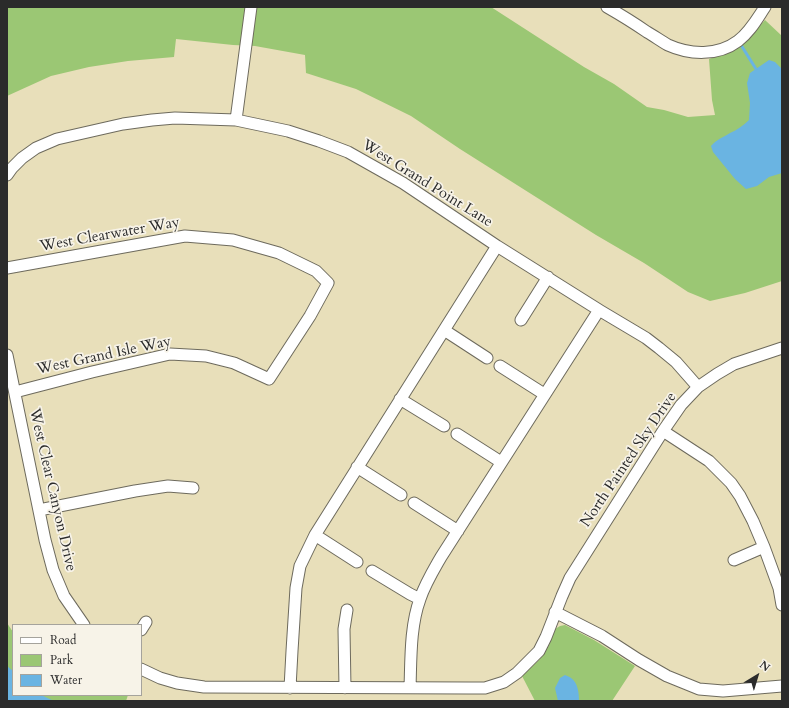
<!DOCTYPE html>
<style>
body{margin:0}
#map{position:relative;width:789px;height:708px;overflow:hidden;background:#e8dfba;font-family:Cardo,serif}
canvas{display:block}
.frame{position:absolute;inset:0;border:8px solid #2b2b2b;pointer-events:none}
.legend{position:absolute;left:12px;top:624px;width:130px;height:72px;box-sizing:border-box;background:#f7f3e8;border:1px solid #a5a39c;margin:0;padding:5px 7px;list-style:none;font-size:12px;color:#2b2b2b}
.legend li{display:flex;align-items:center;gap:8px;height:20px}
.legend b{width:20px;border:1px solid #a5a39c}
.north{position:absolute;left:737px;top:656px;width:40px;height:40px;-webkit-text-stroke:3px #f7f3e8;paint-order:stroke;rotate:38deg;font-size:11px;font-weight:700;line-height:16px;text-align:center;color:#2b2b2b}
.north::after{content:'';display:block;margin:auto;width:14px;height:18px;background:#2b2b2b;clip-path:polygon(50% 0,100% 100%,50% 72%,0 100%)}
</style>
<div id="map">
<canvas width="789" height="708"></canvas>
<div class="frame"></div>
<ul class="legend">
<li><b style="height:5px;background:#fff"></b>Road</li>
<li><b style="height:11px;background:#9bc774"></b>Park</li>
<li><b style="height:11px;background:#6ab4e2"></b>Water</li>
</ul>
<div class="north">N</div>
</div>
<script>
const ctx = document.querySelector('canvas').getContext('2d');
ctx.lineJoin = 'round';
function fillPath(path, color) { ctx.fillStyle = color; ctx.fill(path, 'evenodd'); }
function strokePath(path, color, width, dash) { ctx.strokeStyle = color; ctx.lineWidth = width; ctx.lineCap = dash ? 'butt' : 'round'; ctx.setLineDash(dash || []); ctx.stroke(path); }
function label(font, color, halo, rows, align = 'center') {
  ctx.font = font + ' Cardo,serif'; ctx.lineWidth = 3.5; ctx.setLineDash([]); ctx.textBaseline = 'middle'; ctx.strokeStyle = halo; ctx.fillStyle = color; for (const [text, x, y, turn = 0] of rows) {
    ctx.save(); ctx.translate(x, y); ctx.rotate((+turn || 0) * Math.PI / 180); ctx.textAlign = isNaN(turn) ? turn : align; if (halo) ctx.strokeText(text, 0, 0); ctx.fillText(text, 0, 0); ctx.restore();
  }
}
const green = new Path2D(`
 M7,7H491L584,67L614,84L647,107L664,110L688,117L715,115L712,100L709,59L734,50L742,45L765,20L782,36V281L745,293L710,301L688,292L644,263L596,235L460,149L411,116L356,89L306,73L305,55L255,46L233,45L176,39L174,57L128,61L89,67L51,76L7,96Z
 M7,623L13,632V695H128L126,701H7Z
 M565,625L594,640L635,666L612,701H535L522,676L539,660L549,645L555,629L560,626Z`);
const water = new Path2D(`
 M769,60L775,62L782,69V173L769,177L757,186L746,189L735,179L713,152L711,146C717,139 722,138 730,133C737,130 744,125 749,120L750,103L747,83L750,73Z
 M7,666L13,671V695H41L54,701H7Z
 M565,675C567,676 570,677 571,678C578,683 579,693 579,701H558L555,688L560,678Z`);
const stream = new Path2D(`
 M741,45L756,69`);
const minor = new Path2D(`
 M607,7C621,15 634,23 647,32C654,36 661,41 668,45C690,55 718,56 738,41C750,32 757,19 765,7
 M236,120L251,7
 M7,175L12,168L22,158L36,148L57,139L123,124L152,120L175,118L236,120L288,131L319,141L348,152L403,183L497,246L599,310L646,338L659,348L676,362L698,387
 M7,268L185,236L233,240L279,253L316,271L328,283L310,316L269,379L234,363L206,356L170,354L92,372L15,392
 M521,320L548,277
 M444,330L487,358
 M7,355L45,540L53,570L64,596L84,625
 M500,366L544,394
 M400,399L444,426
 M663,431L709,461L731,483L740,496L753,521L764,547L779,588L782,605
 M457,434L501,462
 M357,467L401,495
 M414,503L458,531
 M39,510L135,491L168,486L193,488
 M315,535L357,562
 M734,560L764,547
 M372,571L410,594L420,599
 M555,612L602,636L639,660L667,676L699,689L723,691L782,686
 M141,630L146,622
 M141,669L160,678L177,683L204,687L469,688H485L504,682L517,673L539,651L546,637L562,596L570,578L663,431L681,405L698,387L717,374L734,364L782,348
 M290,688L292,651L296,588L300,566L315,535L497,246
 M345,688L344,629L347,610
 M410,688C411,660 410,626 420,599C425,584 433,571 441,557L599,310`);
const streetNames = [
 ["West Grand Point Lane",427,184,32],
 ["West Clearwater Way",110,235,-10],
 ["West Grand Isle Way",104,356,-12],
 ["North Painted Sky Drive",629,460,-56],
 ["West Clear Canyon Drive",52,490,77]
];
fillPath(green, '#9bc774');
fillPath(water, '#6ab4e2');
strokePath(stream, '#6ab4e2', 3);
strokePath(minor, '#6d6a5d', 13);
strokePath(minor, '#fff', 11);
label('15px', '#2b2b2b', '#f7f3e8', streetNames);
</script>
